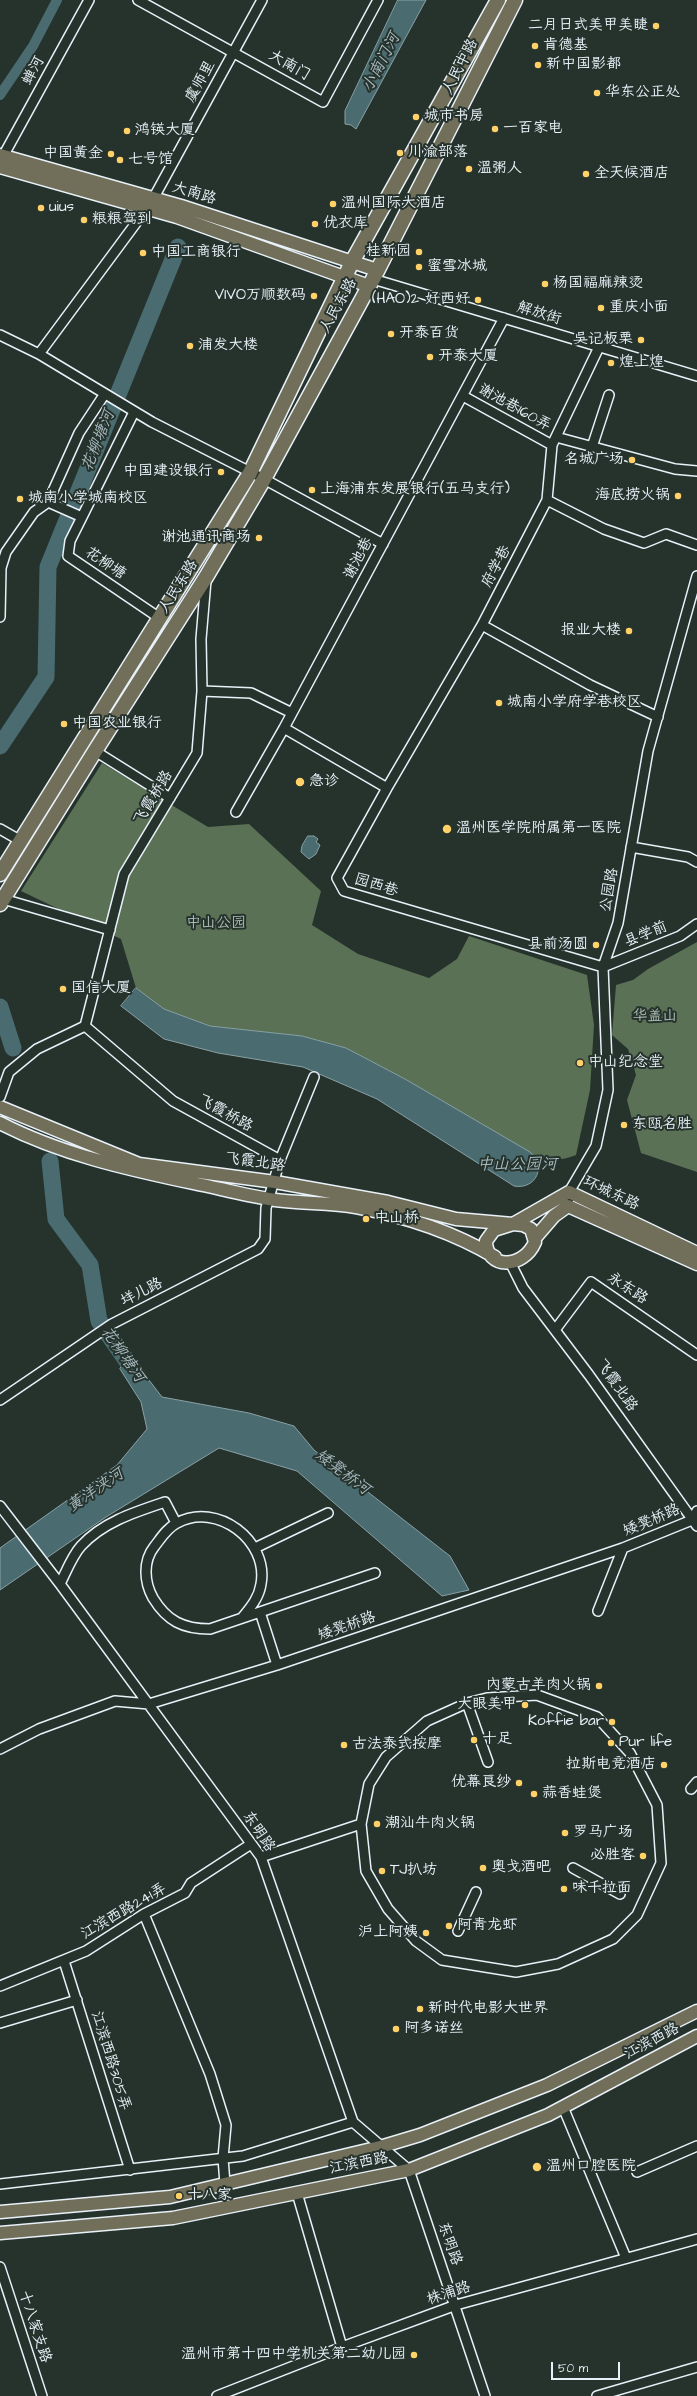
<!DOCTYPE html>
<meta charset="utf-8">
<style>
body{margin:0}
#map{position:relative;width:697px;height:2396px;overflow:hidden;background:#26332d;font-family:"Architects Daughter",sans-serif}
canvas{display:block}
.scale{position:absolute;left:551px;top:2362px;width:69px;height:18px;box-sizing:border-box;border:2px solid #e8f1f8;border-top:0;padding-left:5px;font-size:12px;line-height:14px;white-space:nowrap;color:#e8f1f8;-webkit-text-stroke:3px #26332d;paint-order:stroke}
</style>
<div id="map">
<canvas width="697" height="2396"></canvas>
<div class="scale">50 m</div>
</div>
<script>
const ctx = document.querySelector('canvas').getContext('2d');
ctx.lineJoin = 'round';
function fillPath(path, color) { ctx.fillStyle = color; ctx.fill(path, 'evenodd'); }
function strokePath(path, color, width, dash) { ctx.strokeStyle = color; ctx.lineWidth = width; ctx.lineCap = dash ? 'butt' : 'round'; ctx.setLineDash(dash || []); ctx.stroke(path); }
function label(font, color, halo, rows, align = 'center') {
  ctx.font = font + ' "Architects Daughter","LXGW WenKai TC",sans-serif'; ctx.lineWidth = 4; ctx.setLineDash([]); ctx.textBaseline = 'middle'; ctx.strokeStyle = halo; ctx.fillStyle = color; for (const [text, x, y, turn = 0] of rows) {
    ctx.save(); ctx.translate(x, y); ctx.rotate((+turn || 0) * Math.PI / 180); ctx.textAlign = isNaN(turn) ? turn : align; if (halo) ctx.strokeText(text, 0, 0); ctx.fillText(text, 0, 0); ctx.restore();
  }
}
const green = new Path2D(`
 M102,763L208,827L249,824L321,891L312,925L358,954L429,978L457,959L469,936L587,975L594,1025L590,1090L576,1155C561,1161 550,1161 535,1156L405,1079L346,1048L302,1036L210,1026L164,1009L136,988L121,939L21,891Z
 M697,942V1172L641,1153L627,1100L636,1075L628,1049L612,1035L616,985L633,980L648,969Z`);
const water = new Path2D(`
 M398,0H426L356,129L351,125L345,124V111Z
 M308,836H314L318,839L316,842L320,845L316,854L309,859L301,852L302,846Z
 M136,988L164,1009L210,1026L302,1036L346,1048L405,1079L530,1152C547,1166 536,1190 514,1186L377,1099L303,1067L218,1053L164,1039L121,1006Z
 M129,1354L162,1397L249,1413L294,1426L314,1450L450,1556L469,1590L442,1596L297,1471L219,1448L106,1517L0,1590V1548L117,1465L147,1429L141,1402L120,1369Z`);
const canal = new Path2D(`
 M0,95L33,46L57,0`);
const river = new Path2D(`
 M0,746L46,677L48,567L178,247
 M0,1007L13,1048
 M50,1161L56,1219L90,1265L99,1321L139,1378`);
const minor = new Path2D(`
 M138,0L323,102L378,0
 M1,160L89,0
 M153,199L262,0
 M373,279L697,376
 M0,335L39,354L152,422L264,479L383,544
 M39,354L136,223
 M463,396L552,445
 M556,437L675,469L697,471
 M592,447L609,395
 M547,500L604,529L644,543L666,534L697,545
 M48,502L82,517L134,412
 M82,517L70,541L68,556L161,619
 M0,617L1,568L6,552L34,512L48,502L79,433L104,395
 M482,625L590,685L658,717
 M202,691L251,693L292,713
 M284,728L387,788L337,878L344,891L603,967
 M95,751L170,798
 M387,788L482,625L547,500L552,445L599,347
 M236,812L284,728L504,318
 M0,829L21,841
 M631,847L688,857L697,862
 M3,899L110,930
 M603,967L680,936L697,924
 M85,1026L173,1101L280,1160
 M0,1097L9,1072L37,1049L85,1026L124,874L197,753L202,691L201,639L206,580
 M568,1206L569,1192L596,1146L608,1090L603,967L618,923L648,751L697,576
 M511,1264L523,1288L589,1375L697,1526
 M555,1330L591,1282L697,1355
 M0,1400L112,1324L258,1249L265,1239L266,1208L280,1160L314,1077
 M0,1506L60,1584L261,1857L353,2122L409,2170L485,2396
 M255,1548L328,1513
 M60,1584C66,1572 72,1556 81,1546C103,1522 135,1512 165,1502L176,1523
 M598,1611L623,1548
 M260,1612L277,1665
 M242,1618C250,1608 259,1598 261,1584C269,1541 217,1501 177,1523C167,1528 161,1538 154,1547C143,1561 144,1582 153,1598C167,1621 183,1629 210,1629L375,1573
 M537,1695L597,1717L630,1753L657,1805L661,1863L637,1915L613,1939L558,1964L516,1972L442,1960L416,1941L388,1909L366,1871L361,1824L369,1784L386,1757L427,1721L467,1703L487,1698Z
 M467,1703L488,1762
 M0,1749L39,1729L115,1701L149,1704L277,1665L623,1548L692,1520L697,1511
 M691,1789L697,1782
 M261,1857L361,1824
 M573,1868L620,1894
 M144,1914L210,2074L226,2125L223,2158L225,2184
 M458,1931L476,1892
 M64,1961L130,2170
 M0,1986L86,1951L144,1914L185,1893L191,1883L251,1844
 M0,2023L77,2000
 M563,2107L626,2258
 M637,2172L697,2146
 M0,2184L243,2156L353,2122
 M297,2193L342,2347
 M0,2267L42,2396
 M217,2396L342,2347L456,2305L697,2239
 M597,2396L697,2367`);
const major = new Path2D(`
 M0,155L181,206L377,270
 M0,167L177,217L369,286
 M0,1107L139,1164L275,1182L388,1202L456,1219L513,1224L569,1192L697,1253
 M0,1123C60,1154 127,1169 193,1183C218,1188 244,1195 269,1199C298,1204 328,1202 356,1207C404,1216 453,1232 495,1257
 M513,1224L523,1225L531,1229L535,1242C523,1270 486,1269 486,1241L494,1230Z
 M535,1238L554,1216L568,1206L697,1264
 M0,2212L170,2197L380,2147L420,2135L547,2085L697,2011
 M0,2233L173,2218L409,2170L548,2115L697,2036`);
const highway = new Path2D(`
 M0,874L250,473L352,262L498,0
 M0,904L95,751L206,577L264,479L373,279L515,0`);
const markers = [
 [656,26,4,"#ffd166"],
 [535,46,4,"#ffd166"],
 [538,65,4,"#ffd166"],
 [597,93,4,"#ffd166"],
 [416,117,4,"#ffd166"],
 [495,129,4,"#ffd166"],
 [127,131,4,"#ffd166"],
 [400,153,4,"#ffd166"],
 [111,154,4,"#ffd166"],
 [120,160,4,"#ffd166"],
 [469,169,4,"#ffd166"],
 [586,174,4,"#ffd166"],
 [333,204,4,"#ffd166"],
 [41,208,4,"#ffd166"],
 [84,220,4,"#ffd166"],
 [315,224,4,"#ffd166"],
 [419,252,4,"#ffd166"],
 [143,253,4,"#ffd166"],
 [419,267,4,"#ffd166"],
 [545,284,4,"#ffd166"],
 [314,296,4,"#ffd166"],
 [478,300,4,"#ffd166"],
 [601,308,4,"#ffd166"],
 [391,334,4,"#ffd166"],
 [641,340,4,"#ffd166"],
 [190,346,4,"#ffd166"],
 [430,357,4,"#ffd166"],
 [611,363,4,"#ffd166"],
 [632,460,4,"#ffd166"],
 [221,472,4,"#ffd166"],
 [312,490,4,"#ffd166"],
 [678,496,4,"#ffd166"],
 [20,499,4,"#ffd166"],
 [259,538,4,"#ffd166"],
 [629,631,4,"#ffd166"],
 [499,703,4,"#ffd166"],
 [64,724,4,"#ffd166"],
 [300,782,5,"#ffd166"],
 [447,829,5,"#ffd166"],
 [596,945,4,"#ffd166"],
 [63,989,4,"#ffd166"],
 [580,1063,4,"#ffd166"],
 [624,1125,4,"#ffd166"],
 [366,1219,4,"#ffd166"],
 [599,1686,4,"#ffd166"],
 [525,1705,4,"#ffd166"],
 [612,1722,4,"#ffd166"],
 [474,1740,4,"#ffd166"],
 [611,1743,4,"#ffd166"],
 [344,1745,4,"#ffd166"],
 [664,1765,4,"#ffd166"],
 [519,1783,4,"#ffd166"],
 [534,1794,4,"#ffd166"],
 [377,1824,4,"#ffd166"],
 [565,1833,4,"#ffd166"],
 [643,1856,4,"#ffd166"],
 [483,1868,4,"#ffd166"],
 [382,1871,4,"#ffd166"],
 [564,1889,4,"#ffd166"],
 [449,1926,4,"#ffd166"],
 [426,1933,4,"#ffd166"],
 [420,2009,4,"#ffd166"],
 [396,2029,4,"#ffd166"],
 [537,2167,5,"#ffd166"],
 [179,2196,4,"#ffd166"],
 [414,2355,4,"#ffd166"]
];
const poiNames = [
 ["二月日式美甲美睫",648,26,"right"],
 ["肯德基",543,46],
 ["新中国影都",546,65],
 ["华东公正处",605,93],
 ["城市书房",424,117],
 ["一百家电",503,129],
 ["鸿锳大厦",135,131],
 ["川渝部落",408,153],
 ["中国黄金",103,154,"right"],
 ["七号馆",128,160],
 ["温粥人",477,169],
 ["全天候酒店",594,174],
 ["温州国际大酒店",341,204],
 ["uius",49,208],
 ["粮粮驾到",92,220],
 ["优衣库",323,224],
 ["桂新园",411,252,"right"],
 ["中国工商银行",151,253],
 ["蜜雪冰城",427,267],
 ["杨国福麻辣烫",553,284],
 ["VIVO万顺数码",306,296,"right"],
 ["(HAO)2 好西好",470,300,"right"],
 ["重庆小面",609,308],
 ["开泰百货",399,334],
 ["吴记板栗",633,340,"right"],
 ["浦发大楼",198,346],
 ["开泰大厦",438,357],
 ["煌上煌",619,363],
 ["名城广场",624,460,"right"],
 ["中国建设银行",213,472,"right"],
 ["上海浦东发展银行(五马支行)",320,490],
 ["海底捞火锅",670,496,"right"],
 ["城南小学城南校区",28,499],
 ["谢池通讯商场",251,538,"right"],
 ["报业大楼",621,631,"right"],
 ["城南小学府学巷校区",507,703],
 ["中国农业银行",72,724],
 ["急诊",309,782],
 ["温州医学院附属第一医院",456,829],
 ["县前汤圆",588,945,"right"],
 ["国信大厦",71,989],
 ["中山纪念堂",588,1063],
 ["东瓯名胜",632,1125],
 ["中山桥",374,1219],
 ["内蒙古羊肉火锅",591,1686,"right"],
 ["大眼美甲",517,1705,"right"],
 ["Koffie bar",604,1722,"right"],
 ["十足",482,1740],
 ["Pur life",619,1743],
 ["古法泰式按摩",352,1745],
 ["拉斯电竞酒店",656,1765,"right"],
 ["优幕良纱",511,1783,"right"],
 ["蒜香蛙煲",542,1794],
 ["潮汕牛肉火锅",385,1824],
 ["罗马广场",573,1833],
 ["必胜客",635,1856,"right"],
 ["奥戈酒吧",491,1868],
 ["TJ扒坊",390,1871],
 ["味千拉面",572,1889],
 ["阿青龙虾",457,1926],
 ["沪上阿姨",418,1933,"right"],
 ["新时代电影大世界",428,2009],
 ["阿多诺丝",404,2029],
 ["温州口腔医院",546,2167],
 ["十八家",187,2196],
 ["温州市第十四中学机关第二幼儿园",406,2355,"right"]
];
const streetNames = [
 ["大南门",289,66,30],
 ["人民中路",461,67,-63],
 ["蝉河",34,71,-61],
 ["虞师里",201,82,-61],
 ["大南路",194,194,17],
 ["人民东路",339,306,-61],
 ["解放街",539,314,17],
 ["谢池巷160弄",514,408,29],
 ["谢池巷",359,559,-62],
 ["花柳塘",105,564,34],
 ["府学巷",497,567,-62],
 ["人民东路",179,587,-58],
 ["飞霞桥路",154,798,-59],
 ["园西巷",376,886,17],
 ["公园路",610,890,-80],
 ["县学前",646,935,-22],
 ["飞霞桥路",225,1114,29],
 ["飞霞北路",255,1163,8],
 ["环城东路",611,1194,25],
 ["永东路",627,1289,33],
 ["垟儿路",142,1293,-27],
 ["飞霞北路",616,1386,55],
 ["矮凳桥路",652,1521,-23],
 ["矮凳桥路",347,1627,-19],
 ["东明路",258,1832,56],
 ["江滨西路241弄",124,1912,-30],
 ["江滨西路",652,2042,-28],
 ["江滨西路305弄",110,2061,73],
 ["江滨西路",359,2164,-11],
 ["东明路",449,2244,71],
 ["株浦路",449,2294,-18],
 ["十八家支路",34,2327,72]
];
const parkNames = [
 ["中山公园",216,924],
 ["华盖山",655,1017]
];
const waterNames = [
 ["小南门河",382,63,-63],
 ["花柳塘河",99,441,-68],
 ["中山公园河",517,1166],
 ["花柳塘河",122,1355,55],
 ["矮凳桥河",342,1473,37],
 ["黄洋浃河",96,1491,-34]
];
fillPath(green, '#5a7155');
fillPath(water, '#4a6c70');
strokePath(water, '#89a1a6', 1);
strokePath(canal, '#4a6c70', 10);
strokePath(river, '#4a6c70', 17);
strokePath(minor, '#e8f1f8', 12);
strokePath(major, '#e8f1f8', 15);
strokePath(highway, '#e8f1f8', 17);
strokePath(minor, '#26332d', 9);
strokePath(major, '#716e59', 12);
strokePath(highway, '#716e59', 14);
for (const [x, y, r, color] of markers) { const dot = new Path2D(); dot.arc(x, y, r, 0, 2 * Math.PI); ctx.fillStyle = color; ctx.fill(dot); strokePath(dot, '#26332d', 1.5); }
label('15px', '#e8f1f8', '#26332d', poiNames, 'left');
label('15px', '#e8f1f8', '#26332d', streetNames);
label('15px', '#afbeb7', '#26332d', parkNames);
label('italic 16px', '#a9bcc2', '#26332d', waterNames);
</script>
